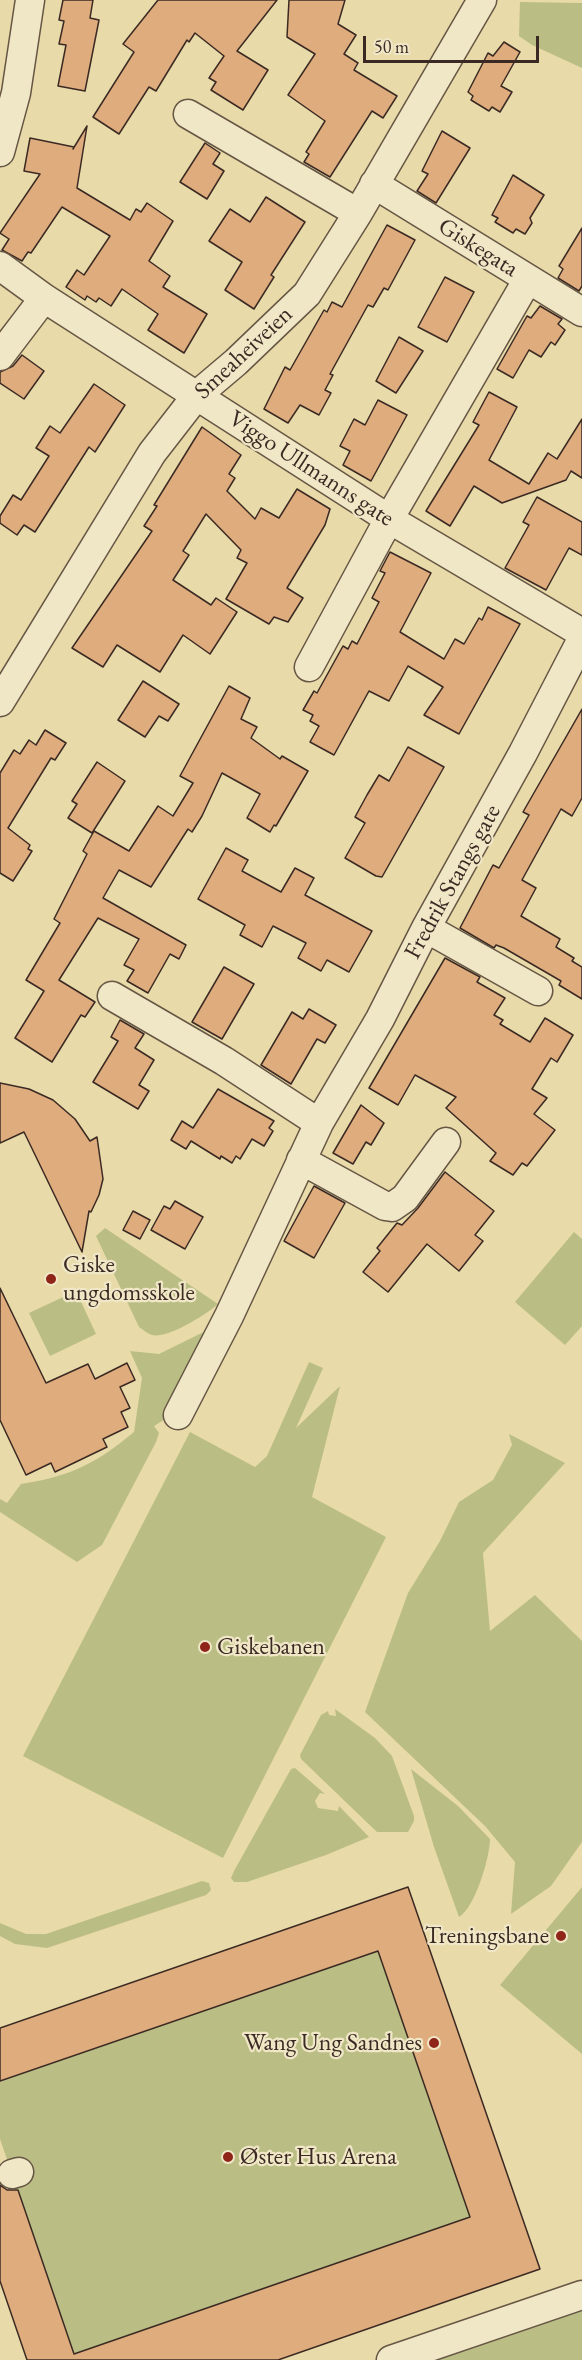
<!DOCTYPE html>
<meta charset="utf-8">
<style>
body{margin:0}
#map{position:relative;width:582px;height:2360px;overflow:hidden;background:#e8daa9;font-family:"EB Garamond",serif}
canvas{display:block}
.scale{position:absolute;left:363px;top:36px;width:176px;height:27px;box-sizing:border-box;border:3px solid #3b2a23;border-top:0;padding-left:8px;font-size:18px;line-height:21px;white-space:nowrap;color:#3b2a23;-webkit-text-stroke:4px #f0e7c7;paint-order:stroke}
</style>
<div id="map">
<canvas width="582" height="2360"></canvas>
<div class="scale">50 m</div>
</div>
<script>
const ctx = document.querySelector('canvas').getContext('2d');
ctx.lineJoin = 'round';
function fillPath(path, color) { ctx.fillStyle = color; ctx.fill(path, 'evenodd'); }
function strokePath(path, color, width, dash) { ctx.strokeStyle = color; ctx.lineWidth = width; ctx.lineCap = dash ? 'butt' : 'round'; ctx.setLineDash(dash || []); ctx.stroke(path); }
function label(font, color, halo, rows, align = 'center') {
  ctx.font = font + ' "EB Garamond",serif'; ctx.lineWidth = 4.5; ctx.setLineDash([]); ctx.textBaseline = 'middle'; ctx.strokeStyle = halo; ctx.fillStyle = color; for (const [text, x, y, turn = 0] of rows) {
    ctx.save(); ctx.translate(x, y); ctx.rotate((+turn || 0) * Math.PI / 180); ctx.textAlign = isNaN(turn) ? turn : align; if (halo) ctx.strokeText(text, 0, 0); ctx.fillText(text, 0, 0); ctx.restore();
  }
}
const green = new Path2D(`
 M520,2L582,3V68L532,45L519,36Z
 M105,1228L218,1304C207,1314 176,1333 160,1335C151,1337 146,1332 139,1327L96,1236Z
 M574,1232L582,1239V1326L565,1345L515,1302Z
 M76,1291L96,1334L50,1356L29,1313Z
 M218,1325L170,1416L154,1426L159,1433L156,1442L102,1545L77,1562L0,1512V1499L7,1503L21,1484C69,1477 97,1463 134,1432L142,1378L130,1351L159,1354Z
 M309,1362L323,1368L296,1428L340,1386L312,1497L386,1537L223,1858L23,1756L190,1432L255,1467L267,1456Z
 M509,1434L565,1463L483,1553L490,1631L535,1595L582,1641V1842L551,1886L511,1914L515,1862L485,1826L365,1712L408,1593L440,1541L459,1502L493,1480L512,1445Z
 M335,1709L375,1738L392,1756L414,1816V1821L408,1832H377L301,1759L300,1755L321,1715L328,1711L329,1715L336,1716Z
 M295,1768L325,1794L320,1793L315,1801L318,1808L338,1811L339,1806L369,1837L326,1855L247,1882H234L231,1878L234,1871L291,1769Z
 M411,1769L458,1806L490,1839C490,1857 475,1908 459,1917L434,1847Z
 M202,1881L209,1883L211,1890L206,1895L47,1948L15,1944L0,1936V1923L26,1934H46Z
 M582,1887V2054L500,1985Z
 M378,1951L470,2217L74,2354L0,2139V2081Z
 M582,2305V2360H390Z`);
const building = new Path2D(`
 M63,0H93L90,18L99,20L85,91L58,86L66,45L59,44L64,21L59,20Z
 M158,0H277L237,51L268,70L243,110L211,90L216,82L209,78L224,56L195,33L189,42L187,40L156,91L149,87L119,134L93,117L134,52L123,44Z
 M289,0H345L338,24L356,35L344,54L358,63L354,70L397,96L383,118L372,111L330,177L304,162L309,154L306,152L325,121L288,95L315,54L287,37Z
 M504,42L520,52L501,86L512,92L500,112L492,107L489,111L471,100L473,96L468,92L488,53L493,56Z
 M87,126L77,188L130,220L136,209L141,212L147,203L173,221L149,261L170,276L163,287L207,314L184,353L148,330L158,314L122,289L111,306L99,298L96,302L87,296L85,300L66,287L77,270L84,275L110,236L62,207L31,253L28,252L22,261L2,250L9,239L0,233L40,174L24,171L30,138L74,147L73,149Z
 M442,131L470,148L436,203L417,191L428,174L422,171Z
 M205,143L220,153L213,164L224,171L207,199L180,182Z
 M513,175L544,195L530,218L532,223L525,234L516,229L513,233L495,222L498,218L492,215Z
 M266,197L305,222L271,275L274,277L254,309L225,290L242,262L209,241L230,209L250,222Z
 M387,225L415,240L388,290L384,288L373,307L368,305L330,374L333,375L325,390L331,393L319,415L300,405L288,423L264,409L285,367L290,370L324,310L327,312L332,302L342,307Z
 M582,228V286L579,291L558,278L563,269L559,266Z
 M445,277L474,292L447,342L418,327Z
 M540,306L562,319L558,324L565,330L555,345L551,342L541,357L529,350L513,378L497,369L527,316L531,318Z
 M399,337L423,351L396,393L376,381Z
 M22,355L44,371L24,399L0,383V372L13,366Z
 M94,384L125,405L95,452L89,447L35,532L24,525L17,535L0,523V516L13,495L21,500L49,456L36,448L50,426L60,433Z
 M489,392L517,407L489,460L529,484L548,453L557,459L582,419V478L571,471L566,480L502,503L474,486L450,526L426,511L479,425L473,422Z
 M378,400L407,415L371,481L343,465L350,451L340,446L354,419L365,425Z
 M202,427L241,455L229,474L235,478L227,491L255,519L261,508L279,518L297,489L330,509L325,525L287,588L303,598L288,622L274,617L269,624L226,599L247,563L237,558L241,550L206,514L183,551L189,555L173,580L211,605L216,598L237,612L210,654L183,635L160,672L117,645L103,667L72,648L152,531L144,526L157,506L154,505Z
 M537,497L582,522V555L569,548L546,590L505,568L529,525L523,522Z
 M390,552L431,573L400,632L444,659L455,639L464,644L479,618L482,620L488,607L520,624L459,734L424,715L443,687L408,666L389,701L369,691L334,755L310,742L319,726L310,721L313,715L303,710L314,691L317,693L343,646L348,649L352,641L357,644L379,602L372,598L385,573L380,571Z
 M143,681L179,704L168,721L159,716L145,737L118,720Z
 M229,686L250,698L241,719L257,727L251,738L280,759L282,756L308,771L276,826L274,825L270,832L247,818L260,794L222,773L202,816L192,832L188,829L151,887L119,870L103,898L186,945L179,959L170,954L148,993L127,981L134,970L124,965L139,939L98,918L59,980L95,1002L85,1017L81,1015L52,1062L15,1038L44,991L26,980L60,923L54,919L87,854L83,851L94,831L129,851L158,806L173,816L193,783L180,776Z
 M582,709V798L572,816L561,809L522,880L536,888L521,916L560,939L556,947L574,958L572,961L582,967V999L559,985L561,981L504,948L496,945L494,948L460,928L493,865L499,868L529,815L523,812Z
 M45,730L66,743L55,760L51,758L8,828L30,845L28,849L32,851L13,881L0,873V773L14,750L20,754L29,740L36,745Z
 M408,747L444,767L382,877L376,876L345,858L365,823L355,817L367,795L379,775L389,781Z
 M97,762L125,781L92,833L68,818L77,804L72,801Z
 M226,848L248,860L242,871L281,892L295,868L314,878L305,895L372,931L349,972L327,960L321,971L298,958L306,943L273,926L262,947L240,935L245,925L198,899Z
 M445,958L480,977L477,982L505,998L494,1015L503,1020L500,1024L530,1042L545,1018L573,1035L557,1062L551,1058L532,1089L547,1098L534,1114L555,1130L527,1166L522,1163L513,1175L490,1161L496,1153L446,1108L456,1097L415,1075L398,1105L369,1088Z
 M224,967L254,984L222,1039L192,1022Z
 M309,1009L336,1025L325,1043L317,1039L291,1084L261,1065L292,1012L303,1019Z
 M120,1020L144,1034L135,1048L154,1060L139,1085L149,1091L138,1109L93,1082L118,1041L111,1037Z
 M0,1083L29,1089L53,1100L75,1119L90,1141L97,1137L103,1179L99,1195L91,1212L89,1211L82,1252L24,1132L0,1143Z
 M218,1089L274,1121L269,1128L273,1131L264,1146L252,1139L240,1159L236,1156L232,1163L221,1156L220,1159L191,1141L186,1149L171,1140L182,1121L193,1128Z
 M361,1105L384,1123L371,1145L366,1142L353,1164L333,1153Z
 M445,1172L494,1211L475,1235L483,1241L459,1271L427,1244L388,1292L363,1272L380,1251L377,1248L397,1223L402,1225L418,1208Z
 M314,1186L345,1203L314,1258L284,1241Z
 M175,1201L203,1217L185,1249L151,1230L164,1206L170,1209Z
 M133,1211L150,1220L140,1239L123,1230Z
 M0,1288L46,1383L88,1364L95,1379L127,1363L135,1380L120,1387L130,1408L121,1412L128,1427L103,1439L107,1447L55,1472L51,1463L26,1475L0,1420Z
 M408,1887L540,2269L278,2360H27L0,2281V2185L7,2190H18L74,2354L470,2217L378,1951L0,2081V2028Z`);
const minor = new Path2D(`
 M188,114L358,213
 M0,152L16,93L30,0
 M374,184L582,312
 M0,266L44,298L389,519L582,633
 M0,356L44,298
 M309,667L389,519L528,279
 M0,702L152,453L197,395L236,362L307,294L358,213L482,0
 M426,928L538,991
 M112,996L224,1061L319,1123
 M301,1160L385,1206L392,1207L405,1198L446,1142
 M178,1415L229,1316L319,1123L380,1019L426,928L523,753L582,639
 M12,2174L19,2172
 M391,2360L582,2295`);
const markers = [
 [51,1279,6,"#8f2418"],
 [205,1647,6,"#8f2418"],
 [561,1936,6,"#8f2418"],
 [434,2043,6,"#8f2418"],
 [228,2157,6,"#8f2418"]
];
const streetNames = [
 ["Giskegata",478,248,32],
 ["Smeaheiveien",244,353,-43],
 ["Viggo Ullmanns gate",311,469,33],
 ["Fredrik Stangs gate",453,882,-61]
];
const poiNames = [
 ["Giske",63,1265],
 ["ungdomsskole",63,1293],
 ["Giskebanen",217,1647],
 ["Treningsbane",549,1936,"right"],
 ["Wang Ung Sandnes",422,2043,"right"],
 ["Øster Hus Arena",240,2157]
];
fillPath(green, '#babe85');
fillPath(building, '#deac7d');
strokePath(building, '#3b2a23', 1.5);
strokePath(minor, '#665644', 31);
strokePath(minor, '#f0e7c7', 28);
for (const [x, y, r, color] of markers) { const dot = new Path2D(); dot.arc(x, y, r, 0, 2 * Math.PI); ctx.fillStyle = color; ctx.fill(dot); strokePath(dot, '#f0e7c7', 2); }
label('24px', '#3b2a23', '#f0e7c7', streetNames);
label('24px', '#3b2a23', '#f0e7c7', poiNames, 'left');
</script>
